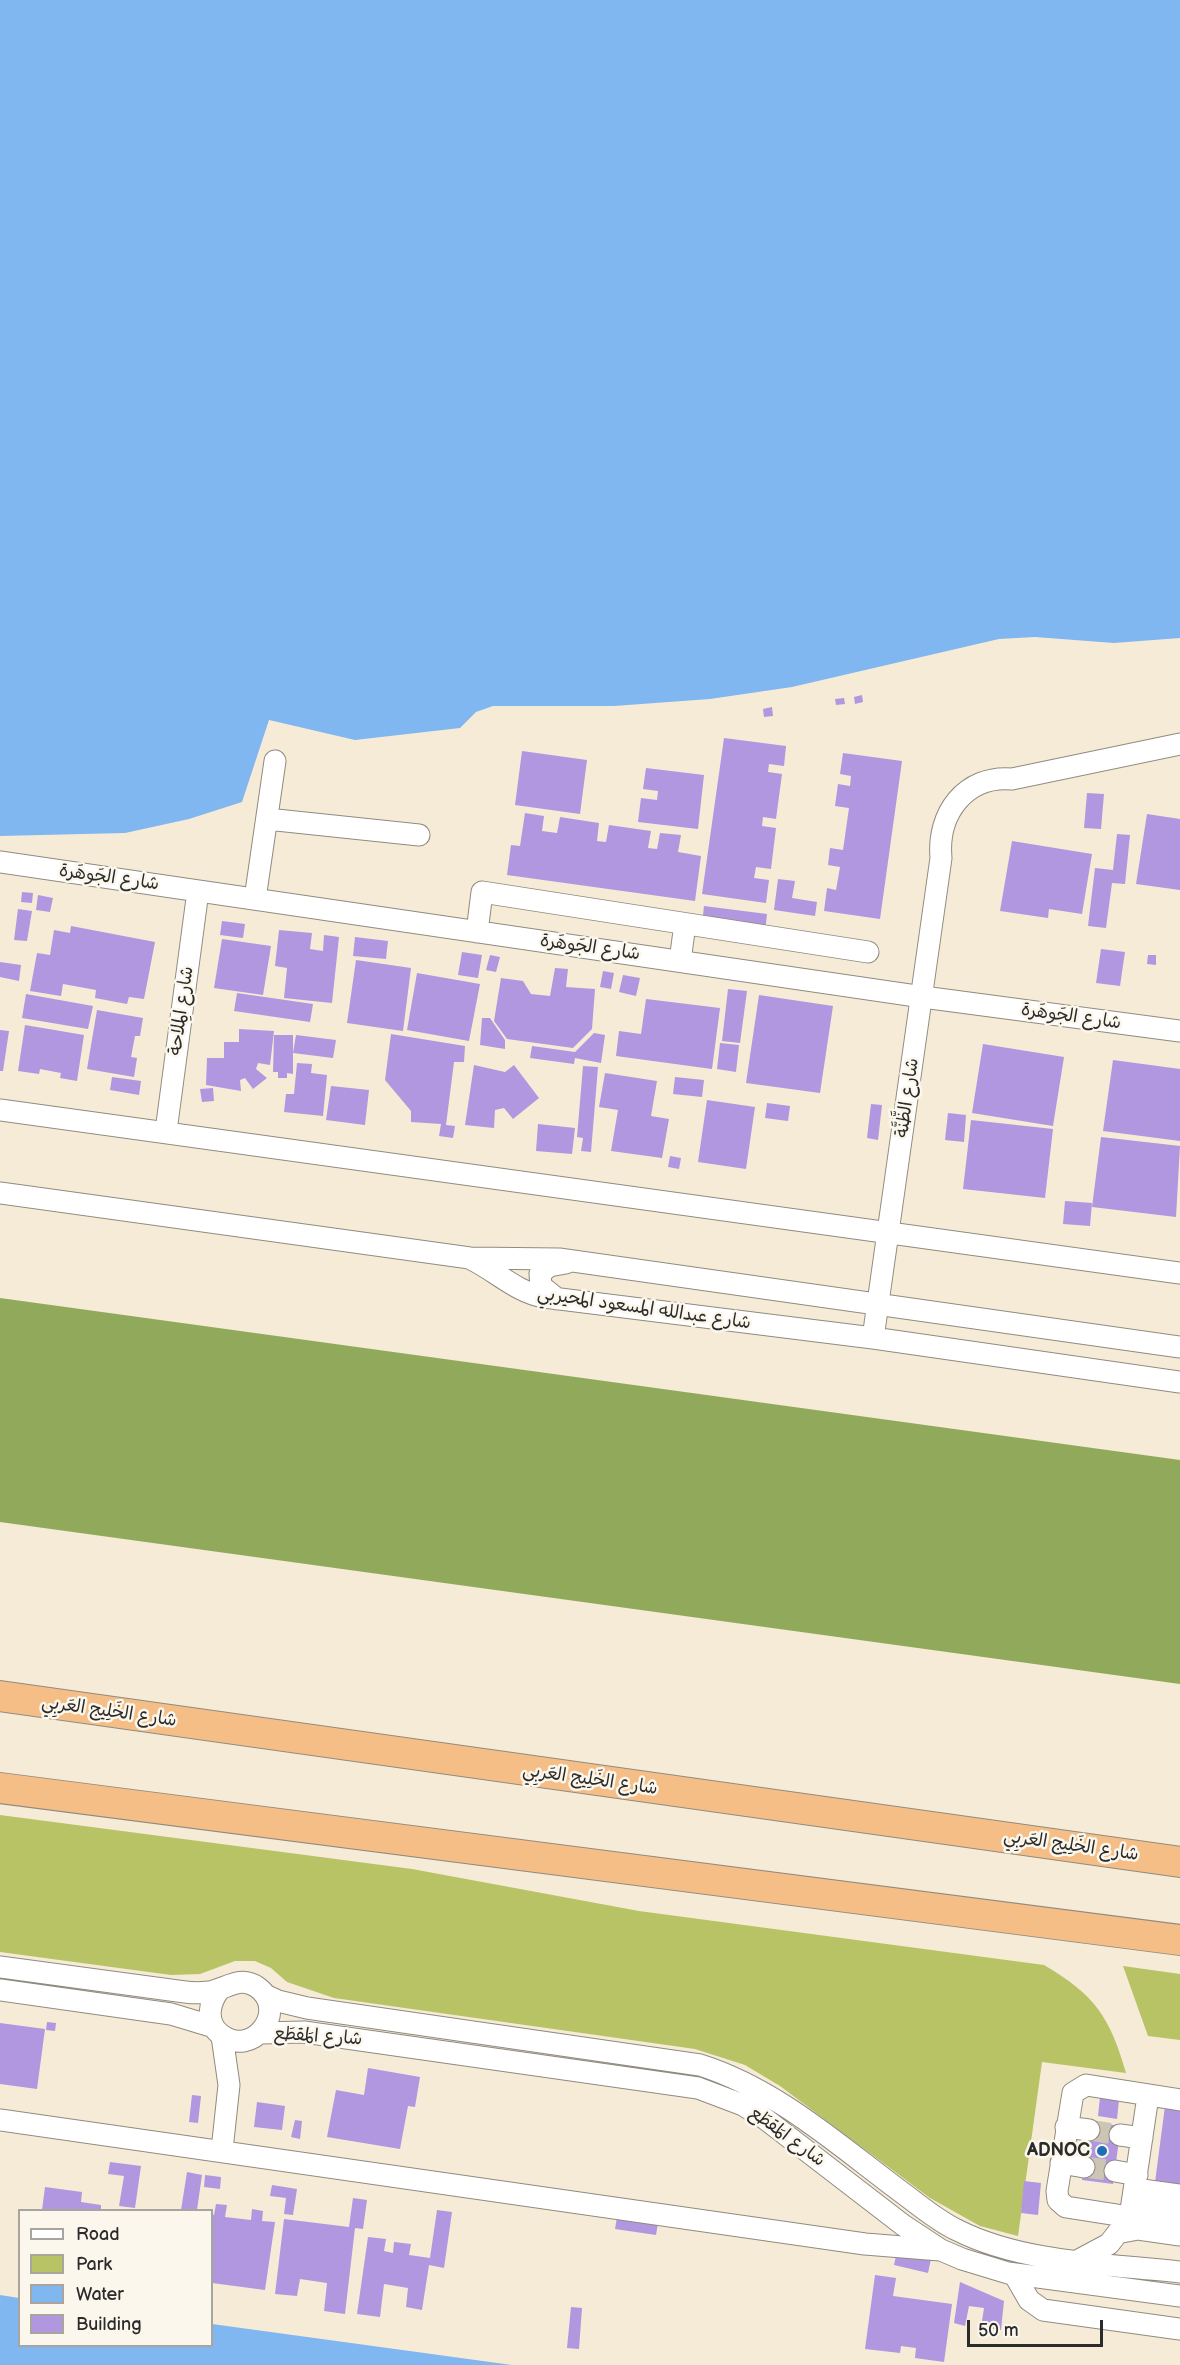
<!DOCTYPE html>
<meta charset="utf-8">
<style>
body{margin:0}
#map{position:relative;width:1180px;height:2365px;overflow:hidden;background:#f6ebd6;font-family:"Balsamiq Sans",sans-serif}
canvas{display:block}
.legend{position:absolute;left:18px;top:2209px;width:195px;height:138px;box-sizing:border-box;background:#fbf7ec;border:2px solid #a8a59f;margin:0;padding:8px 10px;list-style:none;font-size:18px;color:#2b2b2b}
.legend li{display:flex;align-items:center;gap:12px;height:30px}
.legend b{width:30px;border:2px solid #a8a59f}
.scale{position:absolute;left:967px;top:2320px;width:136px;height:27px;box-sizing:border-box;border:3px solid #2b2b2b;border-top:0;padding-left:8px;font-size:18px;line-height:21px;white-space:nowrap;color:#2b2b2b;-webkit-text-stroke:4px #fbf7ec;paint-order:stroke}
</style>
<div id="map">
<canvas width="1180" height="2365"></canvas>
<ul class="legend">
<li><b style="height:8px;background:#fff"></b>Road</li>
<li><b style="height:16px;background:#b7c365"></b>Park</li>
<li><b style="height:16px;background:#80b7f0"></b>Water</li>
<li><b style="height:16px;background:#b097e0"></b>Building</li>
</ul>
<div class="scale">50 m</div>
</div>
<script>
const ctx = document.querySelector('canvas').getContext('2d');
ctx.lineJoin = 'round';
function fillPath(path, color) { ctx.fillStyle = color; ctx.fill(path, 'evenodd'); }
function strokePath(path, color, width, dash) { ctx.strokeStyle = color; ctx.lineWidth = width; ctx.lineCap = dash ? 'butt' : 'round'; ctx.setLineDash(dash || []); ctx.stroke(path); }
function label(font, color, halo, rows, align = 'center') {
  ctx.font = font + ' "Balsamiq Sans","Playpen Sans Arabic",sans-serif'; ctx.lineWidth = 5; ctx.setLineDash([]); ctx.textBaseline = 'middle'; ctx.strokeStyle = halo; ctx.fillStyle = color; for (const [text, x, y, turn = 0] of rows) {
    ctx.save(); ctx.translate(x, y); ctx.rotate((+turn || 0) * Math.PI / 180); ctx.textAlign = isNaN(turn) ? turn : align; if (halo) ctx.strokeText(text, 0, 0); ctx.fillText(text, 0, 0); ctx.restore();
  }
}
const green = new Path2D(`
 M0,1815L412,1869L639,1911L1044,1965C1095,1995 1110,2017 1126,2073L1042,2062L1018,2236L980,2226L930,2198L780,2086L745,2065L695,2049L334,1998L287,1982L271,1968L255,1961H235L200,1974L171,1975L0,1952Z
 M1123,1966L1180,1974V2040L1148,2036Z`);
const forest = new Path2D(`
 M0,1298L1180,1460V1684L0,1522Z`);
const water = new Path2D(`
 M0,0H1180V638L1114,643L1035,637L999,639L792,687L710,699L614,706H493L476,712L460,728L355,740L269,720L242,802L189,819L125,833L0,836Z
 M0,2295L19,2298L20,2346H212V2324L512,2365H0Z`);
const building = new Path2D(`
 M862,695L863,702L855,704L854,697Z
 M844,698L845,704L836,705L835,699Z
 M772,707L773,716L764,717L763,709Z
 M724,738L786,746L784,766L769,764L768,772L782,774L776,819L763,817L762,826L776,828L771,869L756,867L754,878L769,880L766,903L702,894Z
 M522,751L587,760L580,814L515,805Z
 M843,753L902,761L880,919L824,911L827,888L836,890L840,867L828,865L830,848L843,850L849,808L835,806L838,784L850,786L851,776L840,774Z
 M646,768L704,775L698,829L638,822L641,798L657,800L658,791L643,789Z
 M1087,793L1104,794L1101,829L1084,828Z
 M525,813L544,816L542,831L557,833L560,817L599,823L597,841L606,842L609,825L651,831L648,848L657,849L660,833L681,835L678,852L701,856L695,901L507,875L511,845L520,846Z
 M1147,814L1180,819V890L1136,884Z
 M1117,834L1130,835L1125,884L1112,883L1106,928L1088,926L1095,868L1113,870Z
 M1012,841L1092,854L1082,914L1049,909L1048,918L1000,911Z
 M778,879L795,881L792,898L817,902L815,916L774,910Z
 M22,892L33,893L32,903L21,902Z
 M38,895L53,898L50,912L36,910Z
 M704,906L767,914L765,932L702,924Z
 M18,909L32,911L27,941L14,940Z
 M222,921L245,924L243,938L220,935Z
 M71,926L155,942L144,999L129,997L127,1004L95,998L96,990L63,984L61,996L30,991L37,953L50,955L54,930L70,933Z
 M279,930L312,933L310,949L323,951L324,935L339,937L332,1003L284,998L287,968L275,966Z
 M355,937L388,941L386,959L353,956Z
 M222,939L271,946L263,995L214,988Z
 M1101,949L1125,952L1120,986L1096,983Z
 M462,952L482,955L478,978L458,975Z
 M490,955L500,957L496,972L486,970Z
 M1148,955H1156V965L1147,964Z
 M356,960L411,968L403,1031L347,1023Z
 M0,962L21,965L19,981L0,977Z
 M555,968L568,969L566,987L595,989L592,1029L573,1048L507,1039L494,1021L501,978L523,981L531,994L550,996Z
 M603,971L614,973L611,989L600,987Z
 M417,973L480,984L469,1041L407,1030Z
 M623,975L640,978L636,996L619,992Z
 M728,989L747,991L740,1043L722,1041Z
 M237,993L313,1004L310,1022L234,1011Z
 M26,994L93,1006L88,1029L22,1018Z
 M759,995L833,1006L820,1093L746,1083Z
 M646,999L720,1008L712,1069L616,1056L619,1031L641,1034Z
 M97,1010L143,1018L140,1036H135L131,1057L137,1058L134,1077L87,1069Z
 M482,1018H490L505,1040V1049L480,1045Z
 M25,1025L84,1035L77,1081L60,1078L61,1073L40,1069L39,1074L18,1071Z
 M239,1029L274,1031L270,1065L258,1063L256,1069L267,1078L253,1089L245,1078L240,1080L241,1091L206,1085L207,1058H224V1042H239Z
 M0,1030L9,1031L3,1071H0Z
 M594,1033L605,1035L601,1063L575,1058L574,1064L530,1058L532,1046L575,1052Z
 M391,1034L465,1046L464,1062H454L446,1125L455,1126L453,1138L439,1136L441,1124L411,1122V1111L385,1080Z
 M274,1035H293V1074L287,1073V1078H278V1072H273Z
 M296,1035L336,1040L333,1058L293,1053Z
 M720,1043L739,1045L736,1072L717,1069Z
 M983,1044L1064,1057L1053,1126L972,1113Z
 M1113,1060L1180,1069V1141L1103,1131Z
 M297,1063L312,1064L311,1073L327,1075L323,1116L284,1112L286,1094H294Z
 M474,1065L505,1072L514,1065L539,1098L513,1119L504,1108L495,1110L494,1128L465,1125Z
 M583,1066L598,1067L591,1152L581,1151L583,1138L577,1137Z
 M605,1073L657,1081L651,1116L669,1119L662,1158L611,1151L618,1110L599,1107Z
 M112,1077L141,1081L139,1095L110,1090Z
 M675,1077L704,1080L702,1097L673,1094Z
 M331,1086L369,1090L365,1125L326,1120Z
 M213,1088L214,1101L202,1102L200,1089Z
 M707,1100L755,1107L746,1169L698,1162Z
 M767,1103L790,1106L788,1121L765,1118Z
 M871,1104L882,1105L878,1140L867,1138Z
 M948,1113L966,1115L964,1142L945,1140Z
 M971,1120L1053,1129L1045,1198L963,1189Z
 M538,1124L575,1128L572,1154L536,1151Z
 M1101,1137L1180,1146L1176,1217L1092,1207Z
 M670,1156L681,1158L679,1169L668,1167Z
 M1065,1201L1092,1203L1090,1226L1063,1224Z
 M47,2022L56,2023L55,2031L46,2030Z
 M0,2023L45,2029L37,2089L0,2084Z
 M368,2068L420,2077L415,2107L408,2106L400,2149L327,2137L336,2090L364,2095Z
 M192,2095L201,2096L198,2123L189,2122Z
 M1100,2097L1119,2100L1117,2119L1098,2116Z
 M257,2102L285,2106L282,2130L254,2127Z
 M1165,2106L1180,2108V2194L1154,2190Z
 M295,2120L302,2121L300,2139L291,2137Z
 M1090,2122L1121,2126L1113,2184L1082,2180Z
 M110,2162L141,2166L135,2208L119,2206L124,2176L108,2174Z
 M187,2172L202,2175L197,2210H181Z
 M205,2175L221,2177L220,2189L204,2187Z
 M1024,2181L1041,2183L1038,2215L1021,2213Z
 M272,2185L297,2189L293,2215L284,2214L286,2198L270,2196Z
 M45,2187L82,2192L81,2202L101,2205V2210H42Z
 M353,2198L367,2200L363,2229L355,2228L345,2314L324,2311L327,2283L300,2279L297,2296L275,2294L284,2219L349,2227Z
 M216,2204L227,2205L225,2217L251,2220L252,2209L263,2211L262,2221L275,2222L265,2290L212,2283V2214L214,2215Z
 M437,2210L452,2212L444,2268L429,2265L422,2310L406,2307L408,2288L384,2284L380,2317L357,2314L368,2237L386,2239L384,2251L393,2253L394,2242L411,2244L409,2255L430,2258Z
 M617,2217L658,2223L656,2235L615,2229Z
 M897,2251L931,2259L928,2273L894,2265Z
 M875,2275L896,2278L893,2296L952,2304L944,2362L915,2358L916,2348L901,2346L900,2353L865,2349Z
 M960,2282L1004,2301L1001,2330L981,2327L984,2308L969,2306L965,2326L954,2323Z
 M571,2307L582,2308L579,2349L567,2348Z`);
const minorTunnel = new Path2D(`
 M1089,2130L1120,2135
 M1084,2167L1115,2171`);
const minor = new Path2D(`
 M267,819L419,835
 M0,862L923,997L1180,1031
 M255,899L275,761
 M477,932L482,892L868,952
 M680,961L685,924
 M0,1110L1180,1273
 M166,1131L198,891
 M0,1193L470,1258L559,1259L1180,1347
 M471,1259C496,1271 516,1292 544,1297L873,1338L1180,1382
 M557,1299L541,1286L540,1274L549,1266L566,1263
 M873,1338L941,858C937,814 965,775 1012,779L1180,744
 M0,1967L185,1992C193,1993 201,1993 209,1992C226,1989 240,1975 257,1987C290,2010 252,2060 220,2034C205,2022 209,2002 220,1989
 M0,1990L171,2014L214,2027
 M265,1995L278,2001L307,2008L700,2065C776,2089 837,2144 900,2191C918,2204 936,2220 957,2230C1022,2263 1108,2264 1180,2272
 M261,2033L304,2032L698,2088L743,2105L764,2118L903,2225L941,2250L962,2259L1008,2273L1180,2296
 M0,2120L865,2244L940,2250
 M1066,2127L1089,2130
 M1120,2135L1142,2138
 M222,2150L229,2085L222,2036
 M1061,2163L1084,2167
 M1115,2171L1137,2175
 M1135,2189L1180,2195
 M1131,2209L1180,2215
 M1130,2217L1066,2207L1058,2200L1057,2191L1073,2093L1086,2085L1180,2100
 M1122,2232L1138,2229L1180,2235
 M1079,2260L1109,2244L1130,2217L1148,2096
 M1014,2274L1029,2300L1043,2310L1180,2329`);
const highway = new Path2D(`
 M0,1696L1180,1862
 M0,1788L1180,1940`);
const markers = [
 [1102,2151,6,"#1f6fb2"]
];
const streetNames = [
 ["شارع الجَوهَرة",109,878,8],
 ["شارع الجَوهَرة",590,948,8],
 ["شارع المِلاحة",182,1011,-82],
 ["شارع الجَوهَرة",1071,1017,8],
 ["شارع الظَّنَّة",908,1098,-82],
 ["شارع عبدالله المسعود المحيربي",644,1309,8],
 ["شارع الخَلِيج العَربِي",109,1712,8],
 ["شارع الخَلِيج العَربِي",590,1780,8],
 ["شارع الخَلِيج العَربِي",1071,1846,8],
 ["شارع المَقطَع",318,2037,4],
 ["شارع المَقطَع",787,2137,36]
];
const poiNames = [
 ["ADNOC",1090,2151]
];
fillPath(green, '#b7c365');
fillPath(forest, '#91a95a');
fillPath(water, '#80b7f0');
fillPath(building, '#b097e0');
strokePath(minorTunnel, '#cdc5b4', 21, [21, 10]);
strokePath(minor, '#908b80', 23);
strokePath(highway, '#908b80', 32);
strokePath(minor, '#fff', 21);
strokePath(highway, '#f5be86', 30);
for (const [x, y, r, color] of markers) { const dot = new Path2D(); dot.arc(x, y, r, 0, 2 * Math.PI); ctx.fillStyle = color; ctx.fill(dot); strokePath(dot, '#fbf7ec', 2); }
label('18px', '#2b2b2b', '#fbf7ec', streetNames);
label('bold 18px', '#2b2b2b', '#fbf7ec', poiNames, 'right');
</script>
